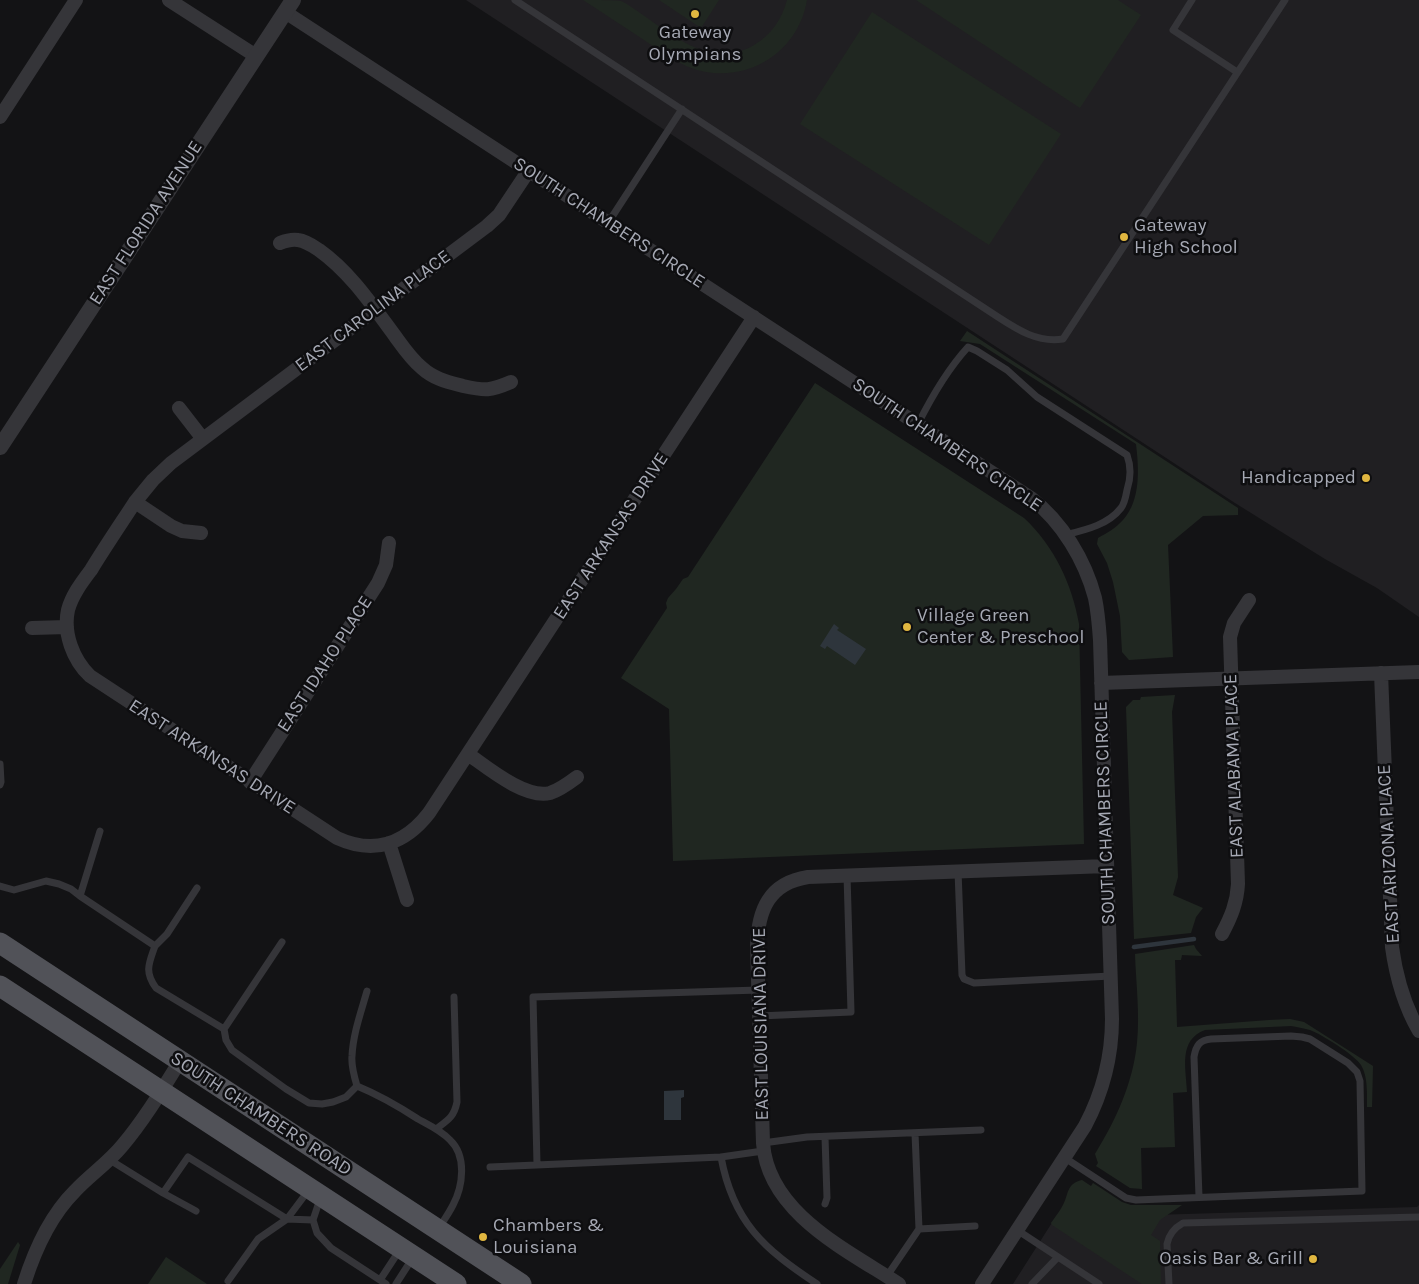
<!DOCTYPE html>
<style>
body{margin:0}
canvas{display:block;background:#131315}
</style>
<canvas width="1419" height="1284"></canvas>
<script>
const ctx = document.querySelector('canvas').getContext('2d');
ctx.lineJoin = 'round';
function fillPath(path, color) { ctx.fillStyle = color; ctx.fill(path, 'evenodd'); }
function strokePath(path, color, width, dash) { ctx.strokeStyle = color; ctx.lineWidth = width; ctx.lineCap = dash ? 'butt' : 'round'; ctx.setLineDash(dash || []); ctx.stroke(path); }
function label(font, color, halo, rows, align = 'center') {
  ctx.font = font + ' Karla,sans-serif'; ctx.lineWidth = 5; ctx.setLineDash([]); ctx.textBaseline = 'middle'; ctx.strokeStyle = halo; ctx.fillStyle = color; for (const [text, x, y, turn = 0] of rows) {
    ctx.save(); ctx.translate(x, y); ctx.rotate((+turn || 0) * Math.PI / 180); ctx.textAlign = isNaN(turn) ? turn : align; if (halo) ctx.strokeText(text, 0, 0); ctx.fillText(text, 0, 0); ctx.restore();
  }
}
const built = new Path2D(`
 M466,0H1419V617L1377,588L1325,559L1235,503Z
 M1419,1205V1284H1013L1055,1218L1417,1207Z`);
const green = new Path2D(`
 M583,0C592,0 615,0 621,1C628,4 634,9 640,13C674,36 712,70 754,45C771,35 782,19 787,0H807C803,24 790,45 769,59C743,76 710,78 682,64C669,57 656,48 644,40C623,26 603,13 583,0Z
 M659,0H719L701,28Z
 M916,0H1118L1141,15L1080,108Z
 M872,12L1061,134L989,245L800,124Z
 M967,331L1238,508V515L1203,516L1168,545L1173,657L1129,660L1122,652L1120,616L1113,582L1107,563L1097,544L1098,538C1107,533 1116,528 1123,520C1141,500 1139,469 1136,444L980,344L960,341Z
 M815,383L1024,518C1054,546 1072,584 1079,624L1084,844L673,861L669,709L621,678L667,608L666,603L668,598L676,589L683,579L688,577Z
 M1175,695L1172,712L1178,877L1173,895L1203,908L1196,917L1191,933L1134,939L1126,707L1133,700H1140L1141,697Z
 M1194,945L1196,949L1202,956L1182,955L1181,960H1175L1177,1027L1269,1020L1290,1019L1304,1022L1373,1066L1372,1107H1367C1367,1094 1368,1076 1361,1065C1355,1055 1321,1034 1310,1030C1303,1028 1297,1027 1291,1026L1205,1030C1178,1040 1186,1068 1187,1092L1173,1093L1175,1147L1141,1148L1142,1189L1130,1188L1096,1166L1098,1163L1095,1154C1116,1120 1133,1083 1137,1043C1140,1014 1136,983 1135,954Z
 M1082,1180L1091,1186L1093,1183L1122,1202L1131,1205H1182L1160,1220L1151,1235L1160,1241L1161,1284H1142L1052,1225L1051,1223C1055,1217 1060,1211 1063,1205C1069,1194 1066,1184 1082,1180Z
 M18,1242L20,1245L8,1284H0V1269Z
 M166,1257L207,1284H148Z`);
const water = new Path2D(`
 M834,624L839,628L837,630L866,649L855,665L827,646L825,649L820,646Z
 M684,1090V1097L681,1098V1120H664V1091Z`);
const stream = new Path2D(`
 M1134,947L1194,939`);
const service = new Path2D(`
 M515,0L998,317C1018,330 1038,343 1063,339L1285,0
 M1192,0L1173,30L1237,72
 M608,223L682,109
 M918,424C932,396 947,370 968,347L977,351L1007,370L1037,397L1127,455C1131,466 1131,478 1127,490C1126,495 1125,503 1121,508C1108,525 1085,530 1065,535
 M0,764L1,782L0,785
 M958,871L962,975L964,979L974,983L1111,976
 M0,886L14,890L46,881L59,884L71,889L80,896L155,946C149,963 144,972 156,988L224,1029L226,1040L232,1050L286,1089L309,1103L322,1104L333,1102L346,1097L357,1086C354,1076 351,1066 352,1056C353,1034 361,1012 367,991
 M80,896L100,831
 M155,946L167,934L197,888
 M759,1016L851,1012L847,875
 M224,1029L282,942
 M357,1086C379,1095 398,1106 418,1119C429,1125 442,1131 450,1140C467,1156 463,1186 453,1205C449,1213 444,1220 439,1228
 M436,1129C448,1120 454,1117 457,1102L454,997
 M763,1143L807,1137L981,1130
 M721,1157C733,1222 764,1249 817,1284
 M1065,1158L1126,1198L1136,1200L1362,1191L1360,1081L1357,1072L1348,1063L1310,1039L1302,1037L1291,1036L1211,1039C1200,1040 1196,1045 1194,1057L1199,1197
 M110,1160L163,1193
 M537,1164L533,997L759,990
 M490,1167L721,1157L763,1151
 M320,1199L313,1220L317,1233L331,1248L386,1284
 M825,1204L827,1198L825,1137
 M196,1211L163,1193L188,1157L287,1219L313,1220
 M919,1229L975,1226
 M1017,1230L1099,1284
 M887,1276L919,1229L915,1133
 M380,1280L399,1251
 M228,1281L258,1239L287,1219L308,1191
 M396,1284L412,1259
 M1032,1284L1058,1257
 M1169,1284L1167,1244C1169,1234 1174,1228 1183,1223L1419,1217`);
const minor = new Path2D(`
 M169,0L256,56
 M285,12L1031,498C1062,522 1085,560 1095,598C1098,612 1099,626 1100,640L1112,1019C1112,1057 1103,1092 1085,1126L982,1284
 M0,117L76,0
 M529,170L499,215L487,226L171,463L153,480L135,502C120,525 105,547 91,570C82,582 72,595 68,610C63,633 73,660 90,676L337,838C374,855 405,844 429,813L754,317
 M280,243C285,241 292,239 298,240C306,241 313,246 319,250C350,272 372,305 395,336C403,347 411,359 422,368C434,379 448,382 463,386C486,391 490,391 511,382
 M179,408L203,439
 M135,502L171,526L182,531L201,533
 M32,628L67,627
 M1381,673L1392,947C1396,976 1404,1005 1419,1031
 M1101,683L1419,672
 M468,754C488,768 525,799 550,793C560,790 569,783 577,777
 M250,782L378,583L386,565L389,543
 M389,843L407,900
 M1222,934C1231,917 1237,903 1238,884L1230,637L1234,623L1249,600
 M24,1284C34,1252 51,1215 75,1191C90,1175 108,1163 122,1146C144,1120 162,1090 180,1061
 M899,1284C847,1250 768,1213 763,1143L757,946C758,910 769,883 808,877L1107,866`);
const tertiary = new Path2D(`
 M0,447L293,0`);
const primary = new Path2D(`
 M0,943L521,1284
 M0,986L456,1284`);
const markers = [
 [695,14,5,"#e0b640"],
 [1124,237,5,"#e0b640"],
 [1366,478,5,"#e0b640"],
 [907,627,5,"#e0b640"],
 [483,1237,5,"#e0b640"],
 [1313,1259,5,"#e0b640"]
];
const poiNames = [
 ["Gateway",695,33,"center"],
 ["Olympians",695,55,"center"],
 ["Gateway",1134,226],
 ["High School",1134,248],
 ["Handicapped",1356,478,"right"],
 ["Village Green",917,616],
 ["Center & Preschool",917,638],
 ["Chambers &",493,1226],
 ["Louisiana",493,1248],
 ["Oasis Bar & Grill",1303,1259,"right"]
];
const streetNames = [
 ["EAST FLORIDA AVENUE",146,223,-57],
 ["SOUTH CHAMBERS CIRCLE",609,223,33],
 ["EAST CAROLINA PLACE",373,311,-37],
 ["SOUTH CHAMBERS CIRCLE",947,445,34],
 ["EAST ARKANSAS DRIVE",611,536,-57],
 ["EAST IDAHO PLACE",325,664,-57],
 ["EAST ARKANSAS DRIVE",212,757,33],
 ["EAST ALABAMA PLACE",1234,766,-92],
 ["SOUTH CHAMBERS CIRCLE",1105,813,-92],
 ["EAST ARIZONA PLACE",1389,854,-93],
 ["EAST LOUISIANA DRIVE",761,1024,-91],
 ["SOUTH CHAMBERS ROAD",261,1114,33]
];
fillPath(built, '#201f22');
fillPath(green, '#202721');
fillPath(water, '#2e353c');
strokePath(stream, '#2e353c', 4.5);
strokePath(service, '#353539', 7);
strokePath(minor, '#353539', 14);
strokePath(tertiary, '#353539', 16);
strokePath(primary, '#515258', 21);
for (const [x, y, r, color] of markers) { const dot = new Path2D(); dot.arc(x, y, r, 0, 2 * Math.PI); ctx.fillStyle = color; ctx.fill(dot); strokePath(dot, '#0e0e10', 2); }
label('19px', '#a6a9b4', '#0e0e10', poiNames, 'left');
label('19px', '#a6a9b4', '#0e0e10', streetNames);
</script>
